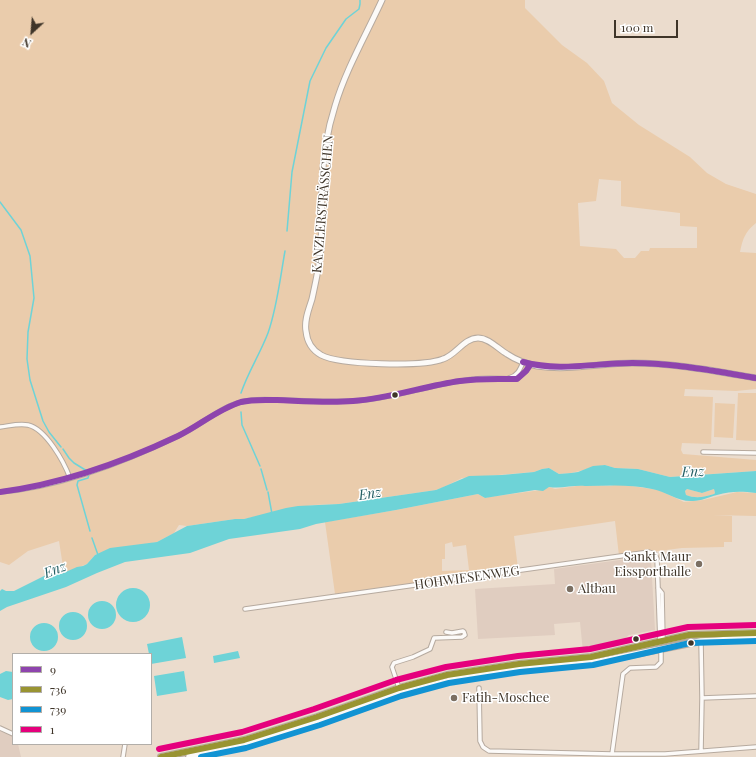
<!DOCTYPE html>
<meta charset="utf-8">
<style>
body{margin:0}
#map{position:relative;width:756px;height:757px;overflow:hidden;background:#ebdccd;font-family:"Playfair Display",serif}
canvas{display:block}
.legend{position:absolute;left:12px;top:653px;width:140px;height:92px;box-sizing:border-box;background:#fff;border:1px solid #b2aea9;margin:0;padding:5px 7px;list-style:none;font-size:12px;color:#3f3529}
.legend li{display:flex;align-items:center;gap:8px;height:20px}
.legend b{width:20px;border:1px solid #b2aea9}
.north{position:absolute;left:12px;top:12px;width:40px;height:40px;-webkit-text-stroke:3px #fff;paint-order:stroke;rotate:206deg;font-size:11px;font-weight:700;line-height:16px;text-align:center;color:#3f3529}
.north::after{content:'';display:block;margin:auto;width:14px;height:18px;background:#3f3529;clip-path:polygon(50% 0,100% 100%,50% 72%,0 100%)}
.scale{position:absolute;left:614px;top:20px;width:64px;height:18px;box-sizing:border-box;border:2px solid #3f3529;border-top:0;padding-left:5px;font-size:12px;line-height:14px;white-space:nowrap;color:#3f3529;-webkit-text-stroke:3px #fff;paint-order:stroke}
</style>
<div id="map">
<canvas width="756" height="757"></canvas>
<ul class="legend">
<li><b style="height:5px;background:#8e44ad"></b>9</li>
<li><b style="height:5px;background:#999432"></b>736</li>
<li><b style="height:5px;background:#1193d3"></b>739</li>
<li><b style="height:5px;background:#e5007d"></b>1</li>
</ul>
<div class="north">N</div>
<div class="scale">100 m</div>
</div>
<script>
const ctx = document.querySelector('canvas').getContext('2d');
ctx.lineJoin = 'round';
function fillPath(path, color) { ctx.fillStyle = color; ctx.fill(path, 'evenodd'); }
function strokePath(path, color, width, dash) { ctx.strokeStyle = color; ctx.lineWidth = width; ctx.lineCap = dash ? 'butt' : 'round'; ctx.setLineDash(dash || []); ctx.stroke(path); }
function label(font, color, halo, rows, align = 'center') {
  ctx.font = font + ' "Playfair Display",serif'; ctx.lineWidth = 3; ctx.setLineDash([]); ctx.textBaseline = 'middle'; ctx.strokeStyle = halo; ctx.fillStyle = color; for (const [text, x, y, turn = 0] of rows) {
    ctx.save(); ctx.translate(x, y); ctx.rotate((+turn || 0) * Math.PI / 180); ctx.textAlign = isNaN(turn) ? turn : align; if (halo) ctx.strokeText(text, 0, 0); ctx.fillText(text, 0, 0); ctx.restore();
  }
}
const industrial = new Path2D(`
 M649,556L651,560L655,630L629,635L618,644L602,649L583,652L580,622L554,624L555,635L478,639L475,589L555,584L554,569Z
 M0,731L7,732L13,736V744H18L21,757H0Z`);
const green = new Path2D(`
 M0,0H525V8L562,45L587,63L604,81L612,103L639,125L690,157L707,173L726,184L756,194V223C745,232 743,238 740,252L756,253V389L736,391L685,389L684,396L713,397L711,444L682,443L681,450L683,454L756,460V471L670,477L638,469L615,468L605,465L571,473L559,474L549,468L542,469L534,472L462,478L444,487L436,490L339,504L312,505L244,519H235L187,526L179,525L174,533L157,542L100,553L95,555L87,564L64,573L59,541L28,551L9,565L0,562ZM599,179L621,181V206L680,213V226L697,227V248H650L649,251H641L635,258H624L616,249L580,246L578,203L596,201Z
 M738,393H756V441L736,440Z
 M715,403L735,404L733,438L714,437Z
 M618,484L659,490L684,502L703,500L737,492L756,493V516L713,515L732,516V542H724V547L682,548L619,556L615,521L514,536L518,569L335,594L325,522L396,510L478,494L485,498L489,497L541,490L549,487L555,489L584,485L610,486ZM452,542L453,547L466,545L469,570L442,571V559H445V544Z
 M687,489L702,493L714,489L715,493L714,494C704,497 696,499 686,495L685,491Z`);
const water = new Path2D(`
 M605,465L615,468L638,469L670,477L756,471V493C741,491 731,491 717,495C709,497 701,501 693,501C678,502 667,492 652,489C629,484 608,486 585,486C573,485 561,489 549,487L543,491L535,490L485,498L478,494L396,510L316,524L300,529L229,539L190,553L125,562L97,573L66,587L7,607L0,611V591L2,589L6,591H14L48,574H61L77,567L83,566L87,564L95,555L110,548L157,542L187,526L235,519H244L286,508L298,506L339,504L436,490L469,476L502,475L534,472L542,469L549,468L559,474L571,473L578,472L593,466ZM687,489L702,493L714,489L715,493L714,494C704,497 696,499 686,495L685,491Z
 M116 605a17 17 0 1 1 34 0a17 17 0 1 1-34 0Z
 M88 615a14 14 0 1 1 28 0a14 14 0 1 1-28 0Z
 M59 626a14 14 0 1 1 28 0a14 14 0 1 1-28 0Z
 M30 637a14 14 0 1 1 28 0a14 14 0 1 1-28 0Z
 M182,637L186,658L151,664V654H149L147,644Z
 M238,651L240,658L214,663L213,656Z
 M6,671L13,672V699L8,700L0,697V674Z
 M184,671L187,691L157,696L154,676Z`);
const stream = new Path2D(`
 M0,202L21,230L30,256L34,298L28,332L27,359L30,380L43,421L49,432L61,447
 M287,231L292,172L310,81L326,48L346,19L359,9L360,4V0
 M241,393C248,372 260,354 268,333C277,308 280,279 285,251
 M241,412L242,425L260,466
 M63,449L69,458L74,463L87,471
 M261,469L267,490
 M89,474L88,478L78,481L77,485L90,531
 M268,492L272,514
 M92,538L98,555`);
const minor = new Path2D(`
 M509,378C517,376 520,370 523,362
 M0,427C9,426 19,423 28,425C46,429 64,462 70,478
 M703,452L756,453
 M0,492C62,487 125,462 180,435C201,425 219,408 241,402C254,398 270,400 283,400C306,401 330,402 353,401C394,399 433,383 475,379C489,377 503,379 517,379L526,371L530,365
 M658,588L662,593L663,640
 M245,609L649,552L655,554L657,559L660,641
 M701,641L702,698L701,751
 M399,688L392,667L394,663L413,657L430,649L434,638L462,637L465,635L464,632L463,631L452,633L446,632
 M479,688L480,741L483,747L489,751L612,754H665L756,747
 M702,698L756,696
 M0,728L13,734
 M612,754L623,674L630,668L656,667L661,662V649
 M123,757L125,744`);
const secondary = new Path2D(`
 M382,0C366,35 346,69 335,106C327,131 323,157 322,184C321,208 323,233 320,258C318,272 315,285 312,299C309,309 304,320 306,331C307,341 312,350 321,355C340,365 423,367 443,359C456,355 464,338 478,338C489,338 498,349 507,354C516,360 527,364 537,366C569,371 601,363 633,363C674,363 715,371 756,378`);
const primary = new Path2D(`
 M161,757L244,740L317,717L399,688L447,675L519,664L591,657L689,635L756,633
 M189,757L231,748L280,734L401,693L463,677L518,669L577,664L600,661L701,641L756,638`);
const bus1 = new Path2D(`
 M523,362C560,372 595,363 632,363C674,363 715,371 756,378
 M0,492C63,484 121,463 178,436C199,426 218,409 241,402C253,399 265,400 277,400C303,401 328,403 353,401C389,399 424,386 460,381C479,378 498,379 517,379L526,371L530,365`);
const bus2 = new Path2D(`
 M161,757L244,740L317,717L399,688L447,675L519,664L591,657L689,635L756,633`);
const bus3 = new Path2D(`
 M201,757L246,748L320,725L401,696L449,683L520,672L593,665L690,643L756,641`);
const bus4 = new Path2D(`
 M159,749L242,732L314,709L396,680L446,667L518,656L590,649L688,627L756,625`);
const markers = [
 [395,395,3.5,"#3f3529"],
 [699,564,4,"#7b6f62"],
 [570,589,4,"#7b6f62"],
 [636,639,3.5,"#3f3529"],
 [691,643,3.5,"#3f3529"],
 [454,698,4,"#7b6f62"]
];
const streetNames = [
 ["KANZLERSTRÄSSCHEN",323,204,-85],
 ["HOHWIESENWEG",467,578,-8]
];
const poiNames = [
 ["Sankt Maur",691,557,"right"],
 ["Eissporthalle",691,572,"right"],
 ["Altbau",578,589],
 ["Fatih-Moschee",462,698]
];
const waterNames = [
 ["Enz",693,472,-2],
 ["Enz",370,494,-9],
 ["Enz",55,570,-21]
];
fillPath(industrial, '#e0cdc0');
fillPath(green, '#eaccac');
fillPath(water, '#6ed3d7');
strokePath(stream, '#6ed3d7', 1.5);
strokePath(minor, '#b6aa9f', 5.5);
strokePath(secondary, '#b6aa9f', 7);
strokePath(primary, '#b6aa9f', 8);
strokePath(minor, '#fcfaf8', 3.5);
strokePath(secondary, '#fcfaf8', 5);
strokePath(primary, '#fcfaf8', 5.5);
strokePath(bus1, '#8e44ad', 6);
strokePath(bus2, '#999432', 6);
strokePath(bus3, '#1193d3', 6);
strokePath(bus4, '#e5007d', 6);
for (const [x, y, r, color] of markers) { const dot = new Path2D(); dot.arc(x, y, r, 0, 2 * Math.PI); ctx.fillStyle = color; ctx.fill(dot); strokePath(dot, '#fff', 1.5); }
label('13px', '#3f3529', '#fff', streetNames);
label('13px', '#3f3529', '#fff', poiNames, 'left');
label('italic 14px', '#235e63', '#fff', waterNames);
</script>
